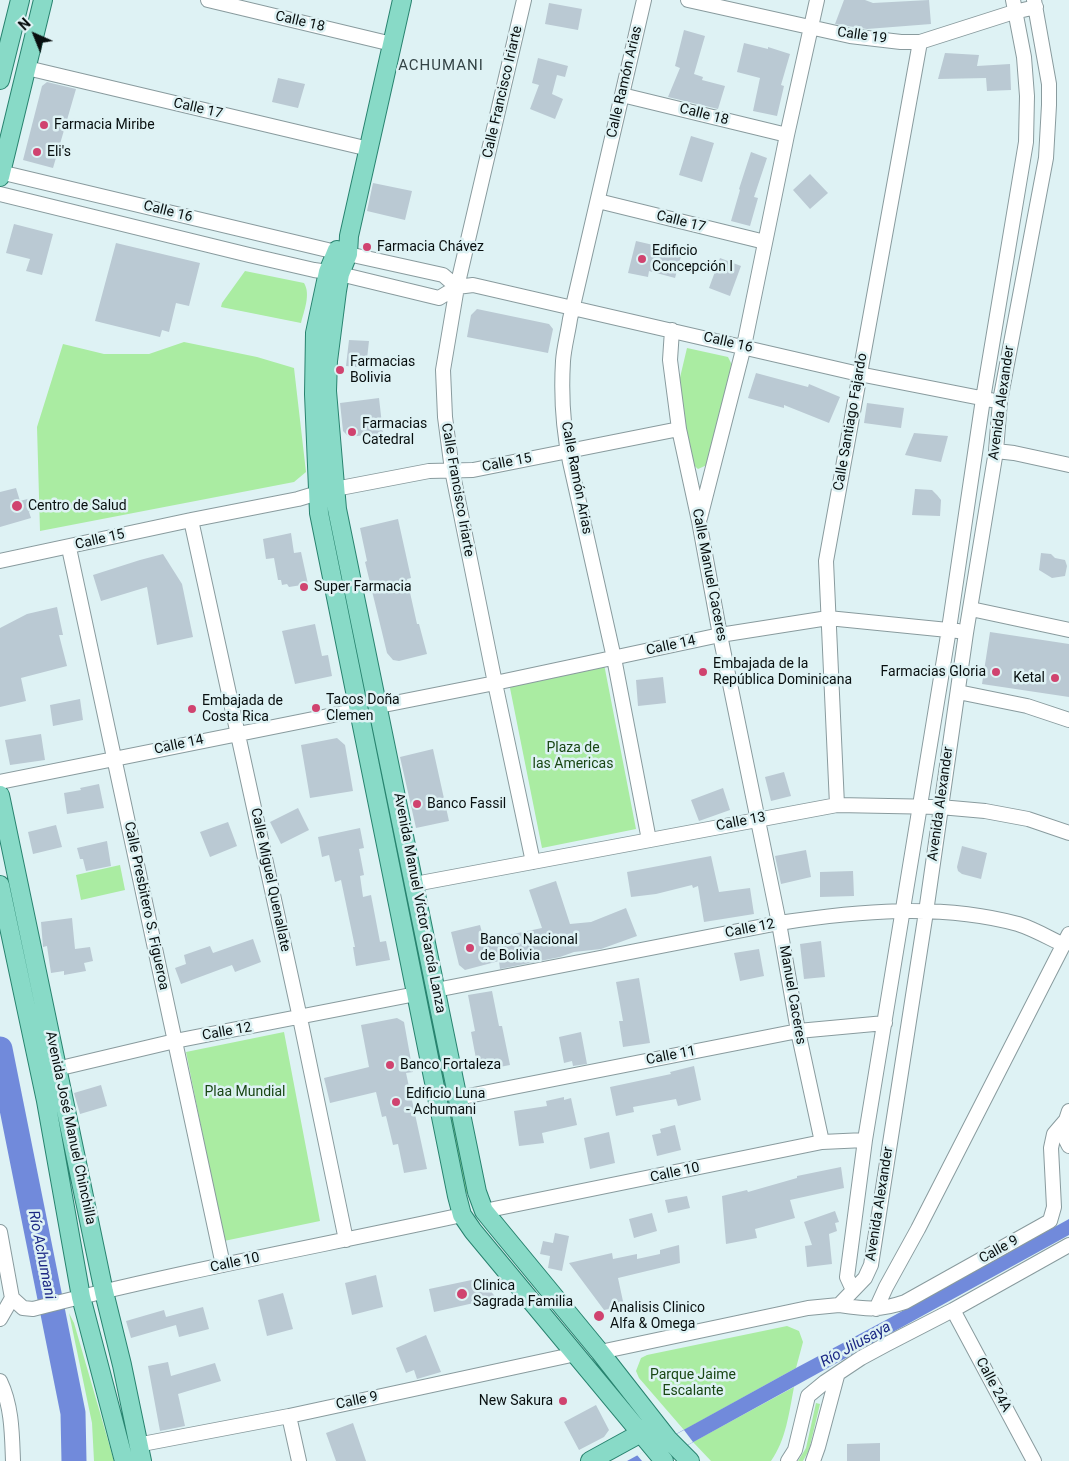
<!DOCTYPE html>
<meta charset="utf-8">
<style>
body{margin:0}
#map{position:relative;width:1069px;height:1461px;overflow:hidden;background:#def2f4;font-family:Roboto,sans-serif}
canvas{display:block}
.north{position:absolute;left:10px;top:10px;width:50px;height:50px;-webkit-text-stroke:4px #def2f4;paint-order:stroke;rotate:316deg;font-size:14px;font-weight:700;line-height:20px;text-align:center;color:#080f0f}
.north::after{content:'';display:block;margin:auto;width:18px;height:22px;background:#080f0f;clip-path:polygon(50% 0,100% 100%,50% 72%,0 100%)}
</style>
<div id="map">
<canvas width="1069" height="1461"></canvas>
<div class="north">N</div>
</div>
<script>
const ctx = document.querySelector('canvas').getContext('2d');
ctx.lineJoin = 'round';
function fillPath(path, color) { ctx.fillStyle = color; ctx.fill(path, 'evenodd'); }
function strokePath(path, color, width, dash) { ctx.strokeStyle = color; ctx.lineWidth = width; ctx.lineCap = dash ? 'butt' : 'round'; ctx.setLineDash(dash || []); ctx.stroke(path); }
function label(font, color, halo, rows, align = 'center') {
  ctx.font = font + ' Roboto,sans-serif'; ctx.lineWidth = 5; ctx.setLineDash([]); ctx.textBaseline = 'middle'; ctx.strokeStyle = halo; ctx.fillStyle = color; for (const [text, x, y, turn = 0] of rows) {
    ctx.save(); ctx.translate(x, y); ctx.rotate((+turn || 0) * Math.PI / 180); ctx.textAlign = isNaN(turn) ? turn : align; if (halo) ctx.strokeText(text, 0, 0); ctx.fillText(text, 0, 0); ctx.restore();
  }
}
const green = new Path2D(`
 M245,271L304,283C311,294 304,311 301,323L221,307L222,303Z
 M184,342L257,357L294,368L306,472L294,482L40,531L37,427L63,344L104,354H149Z
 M687,348L728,357L732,365L707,465L698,469L690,462L678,386Z
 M604,664L636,829L542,848L509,683Z
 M370,726H373L401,860L397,861Z
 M120,865L125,890L81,900L76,875Z
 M406,906H410L424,977L423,979L421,978Z
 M428,1003L431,1004L447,1081L442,1082L427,1005Z
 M284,1032L320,1221L224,1241L186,1052Z
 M449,1113H453L469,1191L467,1193L465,1192Z
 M69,1313L74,1323L114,1461H94L92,1423Z
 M787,1326L799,1331L803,1342L796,1368L684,1430L639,1378L636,1371L641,1358L647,1355Z
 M794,1387C789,1413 786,1440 771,1461H711L693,1442Z
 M816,1403L820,1404L809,1450L803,1461H798L806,1448Z`);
const water = new Path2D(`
 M1069,1219V1235L659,1461H627L796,1368L886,1320Z`);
const pier = new Path2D(`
 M684,1430L693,1442L659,1461H642L637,1455Z`);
const river = new Path2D(`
 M0,1049L73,1413L74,1461`);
const building = new Path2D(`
 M844,0H865L873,3L929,0L931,24L867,29L835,24Z
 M549,3L582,9L578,30L545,24Z
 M684,30L705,36L694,74L703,77L702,80L725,86L718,109L668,97L680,68L675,66Z
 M744,43L768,49V47L790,54L781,85L784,86L777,116L753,111L760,78L737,72Z
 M945,53L979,55L977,66L1010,64L1011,90L987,91L986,78L938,79Z
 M538,58L568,66L565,77L557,75L552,94L563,99L555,119L530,109L539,85L532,83Z
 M278,78L305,84L298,108L272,102Z
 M47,82L76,89L53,168L23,160L42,86Z
 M691,136L714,143L702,182L679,175Z
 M751,152L767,158L754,197L758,198L750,226L731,221L740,190L739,189Z
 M810,174L828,193L810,209L793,190Z
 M373,183L412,191L405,220L367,211Z
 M14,224L53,234L42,275L26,271L30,259L6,253Z
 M636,241L662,247L663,243L683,249L675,278L649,271L648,277L628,273Z
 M116,243L200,263L189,306L176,303L169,332L162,330L160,337L95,321Z
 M720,258L741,266L730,296L709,288Z
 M477,309L549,324L553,329L548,353L467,337L471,315Z
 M349,340L369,341L366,368L346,366Z
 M756,373L808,387L809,384L840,397L829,423L784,405V408L748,398Z
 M379,398L383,433L349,437L343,431L340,403Z
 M867,403L904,408L901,428L864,423Z
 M914,433L948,436L941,462L905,455Z
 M16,488L20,501L31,498L35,511L29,512L31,518L0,527V492Z
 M915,489L932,490L937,495L941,500L940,516L912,515Z
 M398,519L411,578L407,579L417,624H419L427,654L399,661L393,660L387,653L365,562L367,561L360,528Z
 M291,533L294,553L301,552L308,584L289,587L287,584L282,585L281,580H278L274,558L266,559L263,539Z
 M1041,553L1051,554L1055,558L1065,560L1067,566L1065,576L1052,578L1039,570Z
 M163,554L182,584L193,637L157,645L147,587L101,601L93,575L140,560Z
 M57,607L63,635H59L67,666L21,678L26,701L0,707V628L27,614Z
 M315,624L322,656L328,655L332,676L295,684L282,631Z
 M990,632L1069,644V697L982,684Z
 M663,677L666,703L638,706L636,680Z
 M80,699L83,720L53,726L50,705Z
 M41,734L45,760L10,765L5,740Z
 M337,738L345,745L353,791L310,798L301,745Z
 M433,749L449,821L416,828L400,757Z
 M784,772L791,796L771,801L765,777Z
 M99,784L104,808L67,814L64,793L81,790L80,788Z
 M723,788L730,810L699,821L691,800Z
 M298,808L309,830L281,844L270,822Z
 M228,822L237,846L210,857L200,832Z
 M56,825L62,847L33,854L28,832Z
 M360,828L364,848L359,849L364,875L360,876L363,897L371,895L380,942L386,941L390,960L356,966L353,947H355L341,880L335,882L329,855L322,857L318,837Z
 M107,841L111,866L86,871L83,859H80L77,848Z
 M962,846L987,853L981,879L962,874L958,871L957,867Z
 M806,850L811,877L781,884L775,856Z
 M711,856L719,892L750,888L754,914L704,922L698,886L693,888L692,885L656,894L631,897L627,872Z
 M853,871L854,896L820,897V872Z
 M556,881L570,924L591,922L626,908L637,936L601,949L574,952L560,957L500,969L499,961L465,970L459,965L451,932L480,925L484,940L542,928L529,890Z
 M72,918L75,949L90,947L93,961L84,963L86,971L64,975V971L51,973L47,946L43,947L41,922Z
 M253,939L261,962L235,972L232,965L181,984L175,968L186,964L184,955L210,946L213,953Z
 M821,941L825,977L804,979L800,944Z
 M759,949L764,976L740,981L734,953Z
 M639,978L650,1043L623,1047L619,1021H623L616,982Z
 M492,991L499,1026H502L510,1065L484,1070L477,1064L471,1032L475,1031L468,995Z
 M397,1018L404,1022L413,1072L406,1073L427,1169L404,1173L398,1144L393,1145L386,1116L382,1117L376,1092L330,1103L324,1078L369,1067L361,1025Z
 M581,1032L587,1064L573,1066L572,1061L564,1063L559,1037Z
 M694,1066L701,1100L678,1106L676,1099L633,1107L634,1112L616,1116L610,1087L671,1074L670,1072Z
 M101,1085L107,1106L80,1114L74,1093Z
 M564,1097V1100L571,1098L577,1125L542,1133L544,1143L519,1146L514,1111L547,1106L546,1101Z
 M675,1125L681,1150L657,1156L652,1135L661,1133L660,1129Z
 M609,1132L615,1163L590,1169L584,1138Z
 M841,1167L844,1188L790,1200L795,1218L755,1229L757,1238L726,1244L722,1196L747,1190L748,1192L797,1178V1176Z
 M687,1196L690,1208L668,1213L665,1200Z
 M835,1211L839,1222L835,1223L837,1231L829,1234L832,1264L807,1267L805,1246L812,1245L804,1222Z
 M652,1213L657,1231L634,1238L629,1219Z
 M555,1233L569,1236L562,1271L548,1268L550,1256L540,1254L543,1241L553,1243Z
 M679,1245L680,1263L618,1278L624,1306L604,1310L569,1263L612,1253L613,1259L637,1254V1259L660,1254V1250Z
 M376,1275L383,1307L352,1315L345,1283Z
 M481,1278L496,1298L434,1312L429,1289Z
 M283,1293L293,1329L267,1336L258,1300Z
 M203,1307L209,1329L179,1337L176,1325L131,1338L126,1321L164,1310L166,1317Z
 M426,1335L441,1372L417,1379L414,1370L406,1373L396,1348Z
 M168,1362L171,1376L215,1363L221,1381L178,1394L185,1426L160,1431L148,1366Z
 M596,1405L609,1430L604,1437L579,1450L564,1422Z
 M353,1423L366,1461H336L326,1433Z
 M880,1443V1461H847V1444Z`);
const minor = new Path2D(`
 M208,0L392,44
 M524,0L457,287L443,370L445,417L452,470L495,683L533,862
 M644,0L570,319C568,333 564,347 563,361C561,395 563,429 570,462L614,658L649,840
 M688,0L850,36L901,42H920L1014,12L1036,7
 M27,68L369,149
 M622,95L787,135
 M0,172L336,252
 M0,194L249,255L314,270L328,272
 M598,201L765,242
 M348,254L443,275L457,287
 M340,274L439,298L457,287L473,285L859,374L991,400
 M672,330L670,360L679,429L699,521L720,635L779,923L798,1031L822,1142
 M996,451L1014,453L1069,465
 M335,489L429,471L473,470L679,429
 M700,518L744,346L787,135L817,0
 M191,520L300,1018L346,1240
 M69,548L223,1265
 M0,561L191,520L298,499L318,493
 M971,609L1069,630
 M958,692L1027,706L1069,720
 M379,706L495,683L720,635L828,618L958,631
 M0,782L358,710
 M837,805L826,561L920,42
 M415,884L837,805L940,807L985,811L1028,819L1069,833
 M436,990L779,923C857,911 941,903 1018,924C1034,929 1049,938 1064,945
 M48,1071L175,1041L416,994
 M458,1098L798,1031L885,1023
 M1066,1120V1140L1069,1146
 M484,1211L822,1142L865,1140
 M0,1232L12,1298
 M853,1290L847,1277L865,1140L949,629L983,399L1026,142L1027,96L1024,57L1013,0
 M12,1298L23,1308L33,1309C175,1272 320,1246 462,1215
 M839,1305C866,1309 879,1311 905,1302L1050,1221L1054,1207L1051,1148L1054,1134L1066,1120L1069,1111
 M876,1309L886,1287L918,1229L1069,934
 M953,1310L1034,1461
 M0,1319L12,1298
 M600,1352L808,1308L839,1305L865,1278L871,1265L926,912L966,633L996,451L1000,401L1046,158L1049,105V84L1034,0
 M0,1381C12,1406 12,1434 13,1461
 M289,1416L299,1461
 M137,1445L289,1416L576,1354
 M788,1461L795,1450L808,1396L825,1382L861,1358L887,1344L953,1310L1069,1245
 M813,1461L818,1447L837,1376`);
const major = new Path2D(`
 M402,0L349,236L348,254L340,274L337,291L328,361L327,391L337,509L477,1192L484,1211L497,1227L600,1352L668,1439L690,1461
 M0,80L20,0
 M0,177L43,0
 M337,250L328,272L315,333L314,394L319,513L457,1196L462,1215L473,1231L664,1461
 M0,795L104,1292L122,1365L142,1461
 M0,885L46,1101L81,1297L124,1461
 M590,1461L641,1433L649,1426`);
const markers = [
 [44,125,5,"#d0436f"],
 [37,152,5,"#d0436f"],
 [367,247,5,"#d0436f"],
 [642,259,5,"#d0436f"],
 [340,370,5,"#d0436f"],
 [352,432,5,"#d0436f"],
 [17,506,6,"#d0436f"],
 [304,587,5,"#d0436f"],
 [703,672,5,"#d0436f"],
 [996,672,5,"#d0436f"],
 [1055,678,5,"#d0436f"],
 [316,708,5,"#d0436f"],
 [192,709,5,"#d0436f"],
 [417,804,5,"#d0436f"],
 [470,948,5,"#d0436f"],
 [390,1065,5,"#d0436f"],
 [396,1102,5,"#d0436f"],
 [462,1294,6,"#d0436f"],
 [599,1316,6,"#d0436f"],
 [563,1401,5,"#d0436f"]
];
const streetNames = [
 ["Calle 18",300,22,13],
 ["Calle 19",862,36,8],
 ["Calle Ramón Arias",625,82,-77],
 ["Calle Francisco Iriarte",503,92,-77],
 ["Calle 17",198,109,13],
 ["Calle 18",704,115,14],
 ["Calle 16",168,212,14],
 ["Calle 17",681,222,14],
 ["Calle 16",728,343,13],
 ["Avenida Alexander",1002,403,-82],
 ["Calle Santiago Fajardo",851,422,-80],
 ["Calle 15",507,463,-11],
 ["Calle Ramón Arias",576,478,79],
 ["Calle Francisco Iriarte",457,490,80],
 ["Calle 15",100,540,-13],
 ["Calle Manuel Caceres",709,575,79],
 ["Calle 14",671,646,-12],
 ["Calle 14",179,745,-12],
 ["Avenida Alexander",941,804,-82],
 ["Calle 13",741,822,-11],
 ["Calle Miguel Quenallate",270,880,78],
 ["Avenida Manuel Víctor García Lanza",419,903,79],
 ["Calle Presbitero S. Figueroa",146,906,78],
 ["Calle 12",750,929,-11],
 ["Manuel Caceres",792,995,80],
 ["Calle 12",227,1032,-10],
 ["Calle 11",671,1056,-11],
 ["Avenida José Manuel Chinchilla",70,1128,78],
 ["Calle 10",675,1173,-12],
 ["Avenida Alexander",880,1204,-81],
 ["Calle 9",999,1250,-29],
 ["Calle 10",235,1263,-12],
 ["Calle 24A",993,1385,62],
 ["Calle 9",357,1401,-12]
];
const poiNames = [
 ["Farmacia Miribe",54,125],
 ["Eli's",47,152],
 ["Farmacia Chávez",377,247],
 ["Edificio",652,251],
 ["Concepción I",652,267],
 ["Farmacias",350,362],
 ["Bolivia",350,378],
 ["Farmacias",362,424],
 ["Catedral",362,440],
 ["Centro de Salud",28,506],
 ["Super Farmacia",314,587],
 ["Embajada de la",713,664],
 ["República Dominicana",713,680],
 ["Farmacias Gloria",986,672,"right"],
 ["Ketal",1045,678,"right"],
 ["Tacos Doña",326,700],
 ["Clemen",326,716],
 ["Embajada de",202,701],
 ["Costa Rica",202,717],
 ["Banco Fassil",427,804],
 ["Banco Nacional",480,940],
 ["de Bolivia",480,956],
 ["Banco Fortaleza",400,1065],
 ["Edificio Luna",406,1094],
 ["- Achumani",406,1110],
 ["Clinica",473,1286],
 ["Sagrada Familia",473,1302],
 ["Analisis Clinico",610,1308],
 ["Alfa & Omega",610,1324],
 ["New Sakura",553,1401,"right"]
];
const parkNames = [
 ["Plaza de",573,748],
 ["las Americas",573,764],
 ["Plaa Mundial",245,1092],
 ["Parque Jaime",693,1375],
 ["Escalante",693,1391]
];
const neighbourhoodNames = [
 ["ACHUMANI",441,66]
];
const waterNames = [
 ["Río Achumani",41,1255,79],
 ["Río Jilusaya",856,1345,-29]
];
fillPath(green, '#aaeca2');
fillPath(water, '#718adb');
fillPath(pier, '#def2f4');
strokePath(river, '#718adb', 25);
fillPath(building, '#bac9d3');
strokePath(minor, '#899b9e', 16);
strokePath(major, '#28836f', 20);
strokePath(minor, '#fff', 14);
strokePath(major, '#88dac7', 18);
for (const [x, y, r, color] of markers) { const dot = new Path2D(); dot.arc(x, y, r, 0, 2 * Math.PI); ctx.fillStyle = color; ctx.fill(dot); strokePath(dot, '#def2f4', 2); }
label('14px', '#080f0f', '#def2f4', streetNames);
label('14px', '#080f0f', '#def2f4', poiNames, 'left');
label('14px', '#194614', '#def2f4', parkNames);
ctx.letterSpacing = '1px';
label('15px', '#334345', '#def2f4', neighbourhoodNames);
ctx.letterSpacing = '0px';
label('italic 15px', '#1b2784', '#def2f4', waterNames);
</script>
